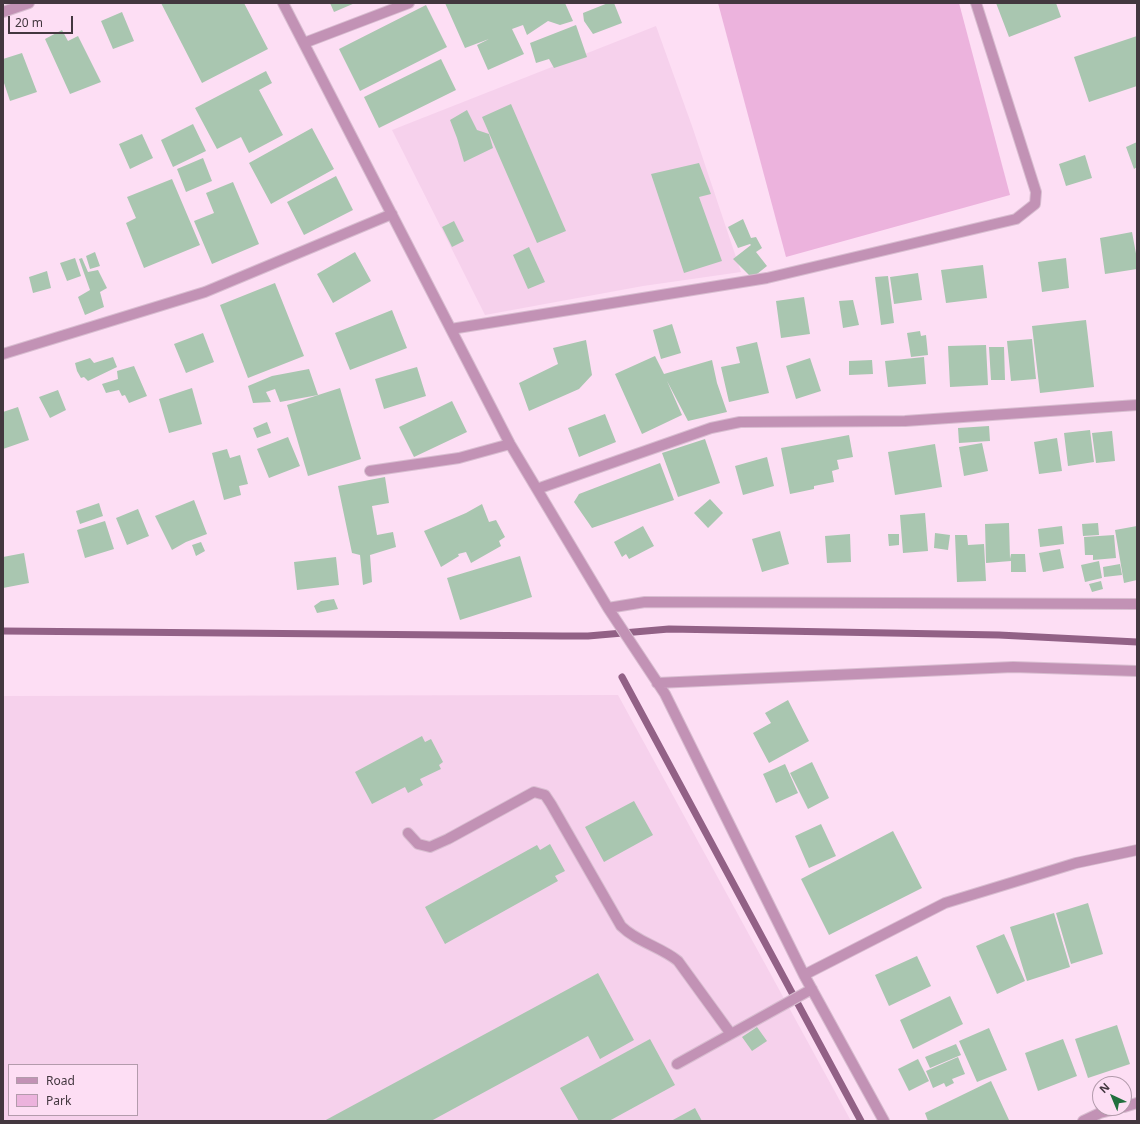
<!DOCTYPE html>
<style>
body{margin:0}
#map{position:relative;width:1140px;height:1124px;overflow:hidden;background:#fddef4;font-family:"Noto Sans",sans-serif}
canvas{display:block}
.frame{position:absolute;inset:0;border:4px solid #43373f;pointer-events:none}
.legend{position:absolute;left:8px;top:1064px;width:130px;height:52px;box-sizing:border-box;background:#fddef4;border:1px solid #b39bac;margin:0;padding:5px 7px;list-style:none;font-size:12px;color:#43373f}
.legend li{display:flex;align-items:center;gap:8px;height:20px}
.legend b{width:20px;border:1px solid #b39bac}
.north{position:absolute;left:1092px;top:1076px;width:40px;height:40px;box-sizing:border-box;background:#fddef4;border:1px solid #b39bac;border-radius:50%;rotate:316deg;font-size:11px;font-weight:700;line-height:16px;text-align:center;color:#43373f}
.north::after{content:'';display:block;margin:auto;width:14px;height:18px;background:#226f3e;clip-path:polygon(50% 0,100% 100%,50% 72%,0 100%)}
.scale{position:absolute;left:8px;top:16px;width:65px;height:18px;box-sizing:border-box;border:2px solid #43373f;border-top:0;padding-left:5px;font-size:12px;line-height:14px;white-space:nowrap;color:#43373f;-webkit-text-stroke:3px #fddef4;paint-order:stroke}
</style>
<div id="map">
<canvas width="1140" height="1124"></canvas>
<div class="frame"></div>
<ul class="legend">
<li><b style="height:5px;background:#c292b5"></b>Road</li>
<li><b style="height:11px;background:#ecb3dd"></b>Park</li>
</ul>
<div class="north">N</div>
<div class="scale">20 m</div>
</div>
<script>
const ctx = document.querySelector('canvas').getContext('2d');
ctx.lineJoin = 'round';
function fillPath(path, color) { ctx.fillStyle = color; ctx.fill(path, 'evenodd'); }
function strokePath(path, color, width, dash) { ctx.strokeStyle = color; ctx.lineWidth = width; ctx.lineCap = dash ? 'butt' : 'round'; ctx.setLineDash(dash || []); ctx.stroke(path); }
const built = new Path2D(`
 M656,26L692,126L741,272L643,286L485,315L392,130Z
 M618,695L851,1121H3V696ZM9,1065H137V1115H9Z`);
const green = new Path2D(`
 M718,3H959L1010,195L786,257Z`);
const stream = new Path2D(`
 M3,631L562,636H588L669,629L999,635L1137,642
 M622,677L861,1121`);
const building = new Path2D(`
 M161,3H244L268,49L202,83Z
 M330,3H355L334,12Z
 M445,3H565L573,21L560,25L548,21L527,35L523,25L512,29L524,54L488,70L477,45L489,39L465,48Z
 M608,3H614L622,23L593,34L584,21L583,13Z
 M996,3H1056L1061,17L1009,37Z
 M426,5L447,47L360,91L339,49Z
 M122,12L134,41L113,49L101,21Z
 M576,25L587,57L554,68L549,59L536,63L530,43Z
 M62,30L68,41L78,36L101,82L70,94L45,39Z
 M1137,36V86L1089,102L1074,57Z
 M22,53L37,92L10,101L3,80V59Z
 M441,59L456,90L379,128L364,97Z
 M266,71L272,83L259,90L283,135L249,153L241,137L217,149L195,108Z
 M511,104L566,231L537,243L482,117Z
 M467,110L477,130L489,134L493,148L464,162L457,138L450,120Z
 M193,124L206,151L173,167L161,140Z
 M312,128L334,169L271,204L249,163Z
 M142,134L153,158L130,169L119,144Z
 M1137,142V167L1134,169L1126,147Z
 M1085,155L1092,178L1066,186L1059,164Z
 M203,158L212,181L186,192L177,169Z
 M699,163L711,194L699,197L722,261L684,273L651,174Z
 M336,176L353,210L304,235L287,202Z
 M172,179L200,245L144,268L126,223L136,218L127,197Z
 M233,182L259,244L212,264L194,221L214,213L206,193Z
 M743,219L751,238L756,237L762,248L756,252L767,266L752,278L733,259L751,245L750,244L738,248L728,227Z
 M454,221L464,241L452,247L442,227Z
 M1132,232L1137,259V269L1105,274L1100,238Z
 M529,247L545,282L528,289L513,255Z
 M95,252L100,266L90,269L86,256Z
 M355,252L371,281L333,303L317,274Z
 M75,258L81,276L67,281L60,263Z
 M82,258L88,272L98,270L107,288L100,292L104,307L85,315L78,297L90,290L79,259Z
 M1066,258L1069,288L1042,292L1038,262Z
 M983,265L987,298L946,303L941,270Z
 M47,271L51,288L33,293L29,277Z
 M918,273L922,300L894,304L890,277Z
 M888,276L894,323L881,325L875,277Z
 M275,283L304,356L248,378L220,305Z
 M804,297L810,334L781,338L776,301Z
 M853,300L859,325L843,328L839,301Z
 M392,310L407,348L350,370L335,333Z
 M1086,320L1094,387L1040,393L1032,326Z
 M672,324L681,353L661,359L653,330Z
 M920,331L921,336L926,335L928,355L911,357L907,333Z
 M203,333L214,362L186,373L174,344Z
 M1032,339L1036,379L1011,381L1007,341Z
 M586,340L592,375L579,389L529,411L519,383L558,364L553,348Z
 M757,342L769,393L729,402L721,367L740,363L736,347Z
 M986,345L988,385L950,387L948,346Z
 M989,347H1004L1005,380H991Z
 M655,356L664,374L712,360L717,383L727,412L688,421L667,381L682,415L642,434L615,374Z
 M113,357L117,367L88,381L84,377L81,378L77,371L75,363L90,358L94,363Z
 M924,357L926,384L888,387L885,361Z
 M810,358L821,391L796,399L786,366Z
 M872,360L873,374L849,375V361Z
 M134,366L147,396L129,403L125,395L122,396L119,390L106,393L102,384L118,379L117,371Z
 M417,367L426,396L384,409L375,379Z
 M309,369L318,395L280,402L275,389L266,392L271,402L253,403L248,386L272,376Z
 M192,388L202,424L169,433L159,399Z
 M340,388L361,459L308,476L287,405Z
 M58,390L66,410L50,418L39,397Z
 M452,401L467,432L414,457L399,427Z
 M18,407L29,440L3,449V412Z
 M605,414L616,442L579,457L568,428Z
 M267,422L271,433L257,438L253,428Z
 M989,426L990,441L959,443L958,428Z
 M1090,430L1094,462L1068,466L1064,433Z
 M1112,431L1115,461L1096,463L1092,433Z
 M849,435L853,457L837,460L839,469L832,471L834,482L814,486V489L790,494L781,448Z
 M288,437L300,466L269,478L257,449Z
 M1057,438L1062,471L1039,474L1034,442Z
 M705,439L720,483L678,497L662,453Z
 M982,443L988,471L964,476L959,447Z
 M935,444L942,487L895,495L888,452Z
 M227,449L230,458L240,455L248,484L239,486L241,495L224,500L212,453Z
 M767,457L774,486L743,495L735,466Z
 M660,463L674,500L592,528L574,502L579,494Z
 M385,477L389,503L372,506L377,535L393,532L396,547L370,555L372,582L363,585L360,555L352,553L338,486Z
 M710,499L723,513L708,528L694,513Z
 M194,500L207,534L186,542L172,550L155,516Z
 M99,503L103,516L80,524L76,511Z
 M482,504L489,522L496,520L505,537L499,541L501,546L471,563L466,552L458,554L455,548L459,556L441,567L424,531L466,513Z
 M138,509L149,536L127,545L116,518Z
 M925,513L928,551L903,553L900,515Z
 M105,521L114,549L85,558L77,530Z
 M1009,523L1010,559L1011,554H1025L1026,572H1011V561L986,563L985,524Z
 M1098,523L1099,535L1083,536L1082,524Z
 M643,526L654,546L629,559L626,554L622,557L614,542Z
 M1062,526L1064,544L1040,547L1038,529Z
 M1137,526V580L1124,583L1115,530Z
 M780,531L789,564L762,572L752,539Z
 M935,533L950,535L948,550L934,548Z
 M850,534L851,562L827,563L825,536Z
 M888,534H899V545L889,546Z
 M955,535H967L968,545L984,544L986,581L957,582Z
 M1114,535L1116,558L1093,560V555H1085L1084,537Z
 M201,542L205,551L196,556L192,545Z
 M1060,549L1064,568L1043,572L1039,553Z
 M24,553L29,583L3,588V557Z
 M520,556L532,597L460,620L447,578Z
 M336,557L339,585L297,590L294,562Z
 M1099,561L1102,578L1085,582L1081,565Z
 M1120,564L1122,575L1104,577L1103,567Z
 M1101,581L1103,589L1092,592L1089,584Z
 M334,599L338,609L317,613L314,606L321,601Z
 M788,700L809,741L769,763L753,733L771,723L765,713Z
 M422,736L425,742L431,739L443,762L439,765L441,769L420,779L423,785L408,793L405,787L372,804L355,772Z
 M812,762L829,798L808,809L790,773Z
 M785,764L798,793L776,803L763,774Z
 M634,801L653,835L604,862L585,827Z
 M821,824L836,856L809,868L795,836Z
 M893,831L922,888L829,935L801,879Z
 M550,844L565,871L555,876L558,881L445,944L425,907L537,845L540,850Z
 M1088,903L1103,954L1071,964L1056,913Z
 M1054,913L1070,967L1027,981L1010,927Z
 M1004,934L1025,981L997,994L976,946Z
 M917,956L931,986L889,1006L875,975Z
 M598,973L634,1040L600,1059L588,1036L431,1121H324Z
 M950,996L963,1024L913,1049L900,1020Z
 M1117,1025L1130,1064L1088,1078L1075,1039Z
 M757,1027L767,1041L752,1051L742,1037Z
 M989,1028L1007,1070L977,1082L959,1041Z
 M650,1039L675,1085L609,1121H579L560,1088Z
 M1063,1039L1077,1076L1038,1091L1025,1053Z
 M956,1044L961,1055L930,1068L925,1057Z
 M958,1057L965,1074L952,1079L954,1083L946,1087L944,1083L933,1088L926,1071Z
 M918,1059L929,1081L909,1091L898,1069Z
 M991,1081L1009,1120L1007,1121H928L925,1113Z
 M695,1108L702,1121H671Z`);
const minor = new Path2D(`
 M283,3L510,444L608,608L665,694L804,975L884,1121
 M3,12L29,3
 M304,43L409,3
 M451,329L767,278L1016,219L1035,204L1036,192L976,3
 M3,354L205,292L392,214
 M370,471L459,458L510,444
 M537,489L711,428L740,422L905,421L1137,405
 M608,608L645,602L1137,604
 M657,683L1013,667L1137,671
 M408,833L418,844L430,847L448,839L534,792L545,795L551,804L621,926C637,942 661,947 678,961L731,1034
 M804,975L945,903L1076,863L1137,850
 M677,1064L812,989
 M1124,1107L1137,1103
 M1083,1121L1100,1113L1120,1108`);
fillPath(built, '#f6d1ec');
fillPath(green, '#ecb3dd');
strokePath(stream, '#926186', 7);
fillPath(building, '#a9c6b0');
strokePath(minor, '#d8bdd0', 12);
strokePath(minor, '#c292b5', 10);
</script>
